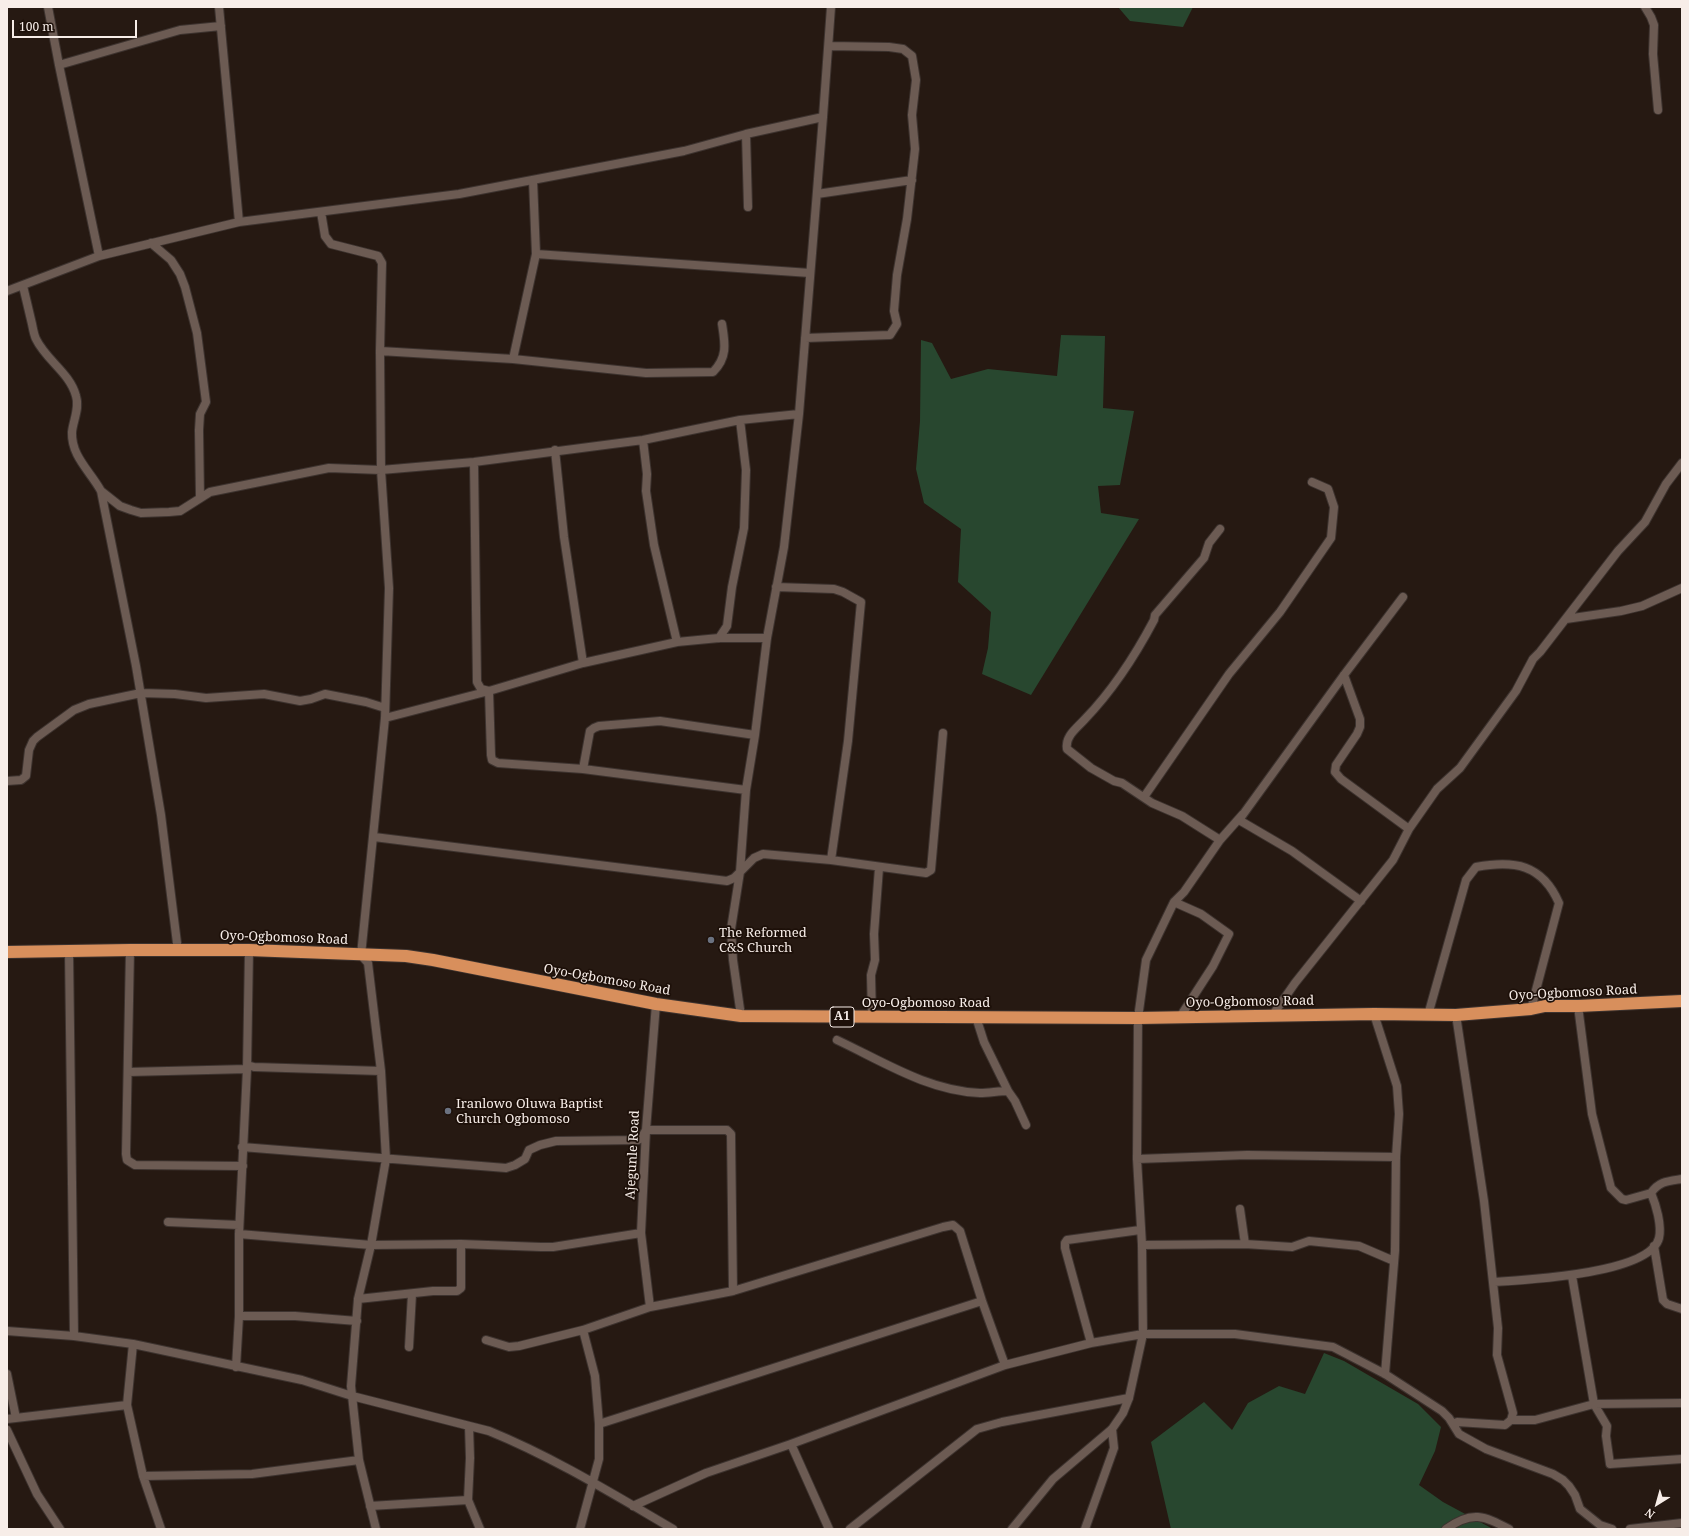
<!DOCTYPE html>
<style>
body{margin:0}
#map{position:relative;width:1689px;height:1536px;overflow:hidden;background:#261912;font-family:"Noto Serif",serif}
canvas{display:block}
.frame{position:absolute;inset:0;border:8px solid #f7ede8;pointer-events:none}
.north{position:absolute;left:1637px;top:1484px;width:40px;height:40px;-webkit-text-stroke:3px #1d1009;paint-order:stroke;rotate:217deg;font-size:11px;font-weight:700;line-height:16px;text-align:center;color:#f7ede8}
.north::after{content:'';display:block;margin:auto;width:14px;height:18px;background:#f7ede8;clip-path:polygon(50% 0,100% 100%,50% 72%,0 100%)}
.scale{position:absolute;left:12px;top:20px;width:125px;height:18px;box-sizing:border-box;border:2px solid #f7ede8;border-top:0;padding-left:5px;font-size:12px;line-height:14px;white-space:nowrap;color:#f7ede8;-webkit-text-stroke:3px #1d1009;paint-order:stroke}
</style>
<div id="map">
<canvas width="1689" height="1536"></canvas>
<div class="frame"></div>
<div class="north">N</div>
<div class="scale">100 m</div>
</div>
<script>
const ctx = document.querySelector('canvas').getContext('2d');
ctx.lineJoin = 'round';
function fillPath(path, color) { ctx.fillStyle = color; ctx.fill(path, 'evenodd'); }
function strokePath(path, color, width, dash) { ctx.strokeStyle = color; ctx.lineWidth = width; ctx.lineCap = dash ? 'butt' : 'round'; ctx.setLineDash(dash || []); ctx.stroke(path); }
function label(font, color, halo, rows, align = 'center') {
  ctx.font = font + ' "Noto Serif",serif'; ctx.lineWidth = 3.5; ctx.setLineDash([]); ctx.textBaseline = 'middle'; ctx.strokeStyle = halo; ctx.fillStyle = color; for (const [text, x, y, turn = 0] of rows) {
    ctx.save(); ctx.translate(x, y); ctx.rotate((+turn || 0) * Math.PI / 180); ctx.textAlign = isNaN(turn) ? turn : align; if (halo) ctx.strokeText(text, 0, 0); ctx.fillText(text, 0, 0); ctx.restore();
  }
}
const green = new Path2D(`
 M1118,7H1193L1183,27L1130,21Z
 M1061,335L1105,336L1103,408L1134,411L1120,485L1098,486L1101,513L1139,519L1031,695L982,674L988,648L991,612L958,582L961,529L924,503L916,469L920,421L921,340L932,343L951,379L988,369L1057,376Z
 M1324,1353L1344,1361L1418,1404L1441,1427L1435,1451L1419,1485L1443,1502L1493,1529H1171L1151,1442L1204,1402L1232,1430L1248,1403L1279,1386L1305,1394Z`);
const minor = new Path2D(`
 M48,7L59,65L99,256
 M219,7L239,222
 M1645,7L1651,17L1654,25L1653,54L1658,110
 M59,65L180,30L221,26
 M746,134L748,207
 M817,194L912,180
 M321,212L325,236L331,244L378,256L382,263L380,351L381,470L389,588L385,718L361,955L368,963L381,1071L386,1159L371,1245L358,1299L351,1386L359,1460L376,1529
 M151,243L171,260L180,274L185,287L197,333L206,402L200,414L199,430L200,498
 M536,254L810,273
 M23,286C26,299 29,311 32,324C33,329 34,335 36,339C46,360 70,373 76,396C80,408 73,421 72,432C71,456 90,471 101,491L136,666L161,815L178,951
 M7,291L99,256L239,222L459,194L684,151L746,134L823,117
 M805,338L890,335L897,324L894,311L897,275L907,219L915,149L912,115L916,80L912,56L903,49L889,47L829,46
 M380,351L513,359L646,373L713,372C728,357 725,343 722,324
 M513,359L536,254L533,180
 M643,440L647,474L646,491L654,545L677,642
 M555,450L564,537L583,663
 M474,462L477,682L481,689L489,691L491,755L492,760L498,763L583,769L746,790
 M101,491L120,506L131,510L141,513L169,512L180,511L210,492L329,468L381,470L474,462L643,440L740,420L799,414
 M776,587L834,589L843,592L861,602L848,741L831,860
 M1566,619L1621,611L1642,606L1682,588
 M719,638L727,626L732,587L744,528L746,470L740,420
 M1344,675L1360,719V727L1357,734L1336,765L1335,772L1341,779L1409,829
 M385,718L489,691L583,663L677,642L719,638H767
 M583,769L590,731L594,728L599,726L660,721L755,735
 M7,781L21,780L26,776L29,750L33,741L37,737L74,710L89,704L141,693L175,694L206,698L264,694L300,701L311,699L325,694L366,702L385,708
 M1144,797L1229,674L1280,612L1331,538L1334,507L1328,489L1312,482
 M374,837L727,881L734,878L754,858L763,854L831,860L926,873L931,870L943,733
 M1220,840L1182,816L1152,803L1122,783L1114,781L1091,768L1067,749C1065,736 1076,729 1085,719C1113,690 1135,656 1154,620L1155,615L1204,558L1209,543L1220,529
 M1361,901L1292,851L1239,820L1344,675L1403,597
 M1174,902L1201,914L1229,934L1213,966L1180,1017
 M130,950L126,1154L127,1160L135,1165L243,1166
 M69,952L74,1336
 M1374,1014L1397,1086L1399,1114L1396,1157L1395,1251L1385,1374
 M1428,1015L1466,880L1476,867C1514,860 1542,864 1559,903L1531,1009
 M741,1016L733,960L731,929L740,872L746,790L755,735L767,638L784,547L799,414L823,117L831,7
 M1272,1016L1295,983L1393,860L1409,829L1437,789L1460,768L1516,691L1533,659L1540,652L1618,551L1645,522L1666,484L1682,463
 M872,1017L871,975L875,960L874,934L879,868
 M976,1017L984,1042L1008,1091
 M837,1040C882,1061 928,1091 980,1093C989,1093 999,1091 1008,1091L1015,1101L1026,1125
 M128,1072L247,1069V1065L254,1067L381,1071
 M242,1147L506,1168L515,1165L525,1159L529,1150L540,1145L556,1141L638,1140L642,1137L646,1130H727L731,1134L733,1291
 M1137,1159L1247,1155L1396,1157
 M1651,1193C1659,1181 1669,1181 1682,1179
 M1240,1209L1245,1244
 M168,1222L239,1225
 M239,1234L371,1245L461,1244L541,1247H553L641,1233
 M1142,1245L1245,1244L1292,1247L1309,1241L1359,1246L1394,1261
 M1654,1246L1663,1300L1667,1304L1682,1309
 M1572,1276L1594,1404L1607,1426L1606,1436L1610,1464L1682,1459
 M1493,1282C1525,1280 1650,1274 1659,1238C1662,1225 1656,1205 1651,1193L1626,1200L1622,1199L1611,1188L1592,1114L1578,1006
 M358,1299L433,1291H457L461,1288V1244
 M650,1307L641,1233L646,1130L656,1004
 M239,1316H295L357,1321
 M7,1331L74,1336L133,1344L302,1380L352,1396L489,1431C553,1457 613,1494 673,1529
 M486,1340L509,1347L519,1346L583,1330L650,1307L733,1291L943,1227L953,1225L960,1231L982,1301L1005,1365
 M1091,1343L1065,1248V1243L1067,1240L1140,1230
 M409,1347L412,1294
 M236,1367L239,1316V1234L247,1069L249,950
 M7,1374L16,1418
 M127,1405L143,1476L161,1529
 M7,1419L127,1405L133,1344
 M1511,1420H1535L1594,1404L1682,1403
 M599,1424L982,1301
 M1453,1424L1457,1422L1505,1425L1511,1420L1513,1413L1497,1355L1498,1328L1484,1201L1456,1015
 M469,1426L470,1458L468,1500L480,1529
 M7,1430L37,1494L60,1529
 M791,1444L829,1529
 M143,1476L252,1474L359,1460
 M370,1506L468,1500
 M633,1506L706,1473L791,1444L1005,1365L1091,1343L1143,1334H1235L1333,1347L1385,1374L1442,1411L1449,1418L1459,1434L1486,1449L1553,1474L1563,1480L1569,1486L1575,1495L1580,1509L1600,1525L1612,1529
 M580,1529L599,1459V1424L595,1376L583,1330
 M850,1529L977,1429L1002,1422L1129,1398
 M1012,1529L1053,1479L1112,1429L1123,1413L1129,1398L1143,1334L1142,1245L1137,1159L1138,1018L1146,960L1174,902L1184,892L1220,840L1243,814
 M1085,1529L1114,1448L1112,1429
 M1446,1529C1472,1510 1484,1516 1509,1529
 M1630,1529L1682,1523`);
const highway = new Path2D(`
 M7,952L130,950H249L406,956L433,960L656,1004L741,1016L1138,1018L1374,1014L1456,1015L1531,1009L1545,1006H1578L1682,1001`);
const markers = [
 [711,940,4,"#6b7280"],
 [448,1111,4,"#6b7280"]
];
const shields = [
 [842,1017,24]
];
const shieldNames = [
 ["A1",842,1017]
];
const poiNames = [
 ["The Reformed",719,933],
 ["C&S Church",719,948],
 ["Iranlowo Oluwa Baptist",456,1104],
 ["Church Ogbomoso",456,1119]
];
const streetNames = [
 ["Oyo-Ogbomoso Road",284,938,2],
 ["Oyo-Ogbomoso Road",607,980,10],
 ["Oyo-Ogbomoso Road",1573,993,-3],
 ["Oyo-Ogbomoso Road",1250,1002,-1],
 ["Oyo-Ogbomoso Road",926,1003],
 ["Ajegunle Road",633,1155,-87]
];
fillPath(green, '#28472f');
strokePath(minor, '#3d332f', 10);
strokePath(highway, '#3d332f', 14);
strokePath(minor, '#6c5b53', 8);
strokePath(highway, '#d88f5c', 12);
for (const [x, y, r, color] of markers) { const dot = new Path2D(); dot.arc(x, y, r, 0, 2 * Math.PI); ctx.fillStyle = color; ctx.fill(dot); strokePath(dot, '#1d1009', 1.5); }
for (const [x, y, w] of shields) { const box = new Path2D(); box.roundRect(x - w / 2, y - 10, w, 20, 3); ctx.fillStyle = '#1d1009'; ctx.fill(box); strokePath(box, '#f7ede8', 1); }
label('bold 12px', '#f7ede8', null, shieldNames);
label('13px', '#f7ede8', '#1d1009', poiNames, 'left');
label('13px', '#f7ede8', '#1d1009', streetNames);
</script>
